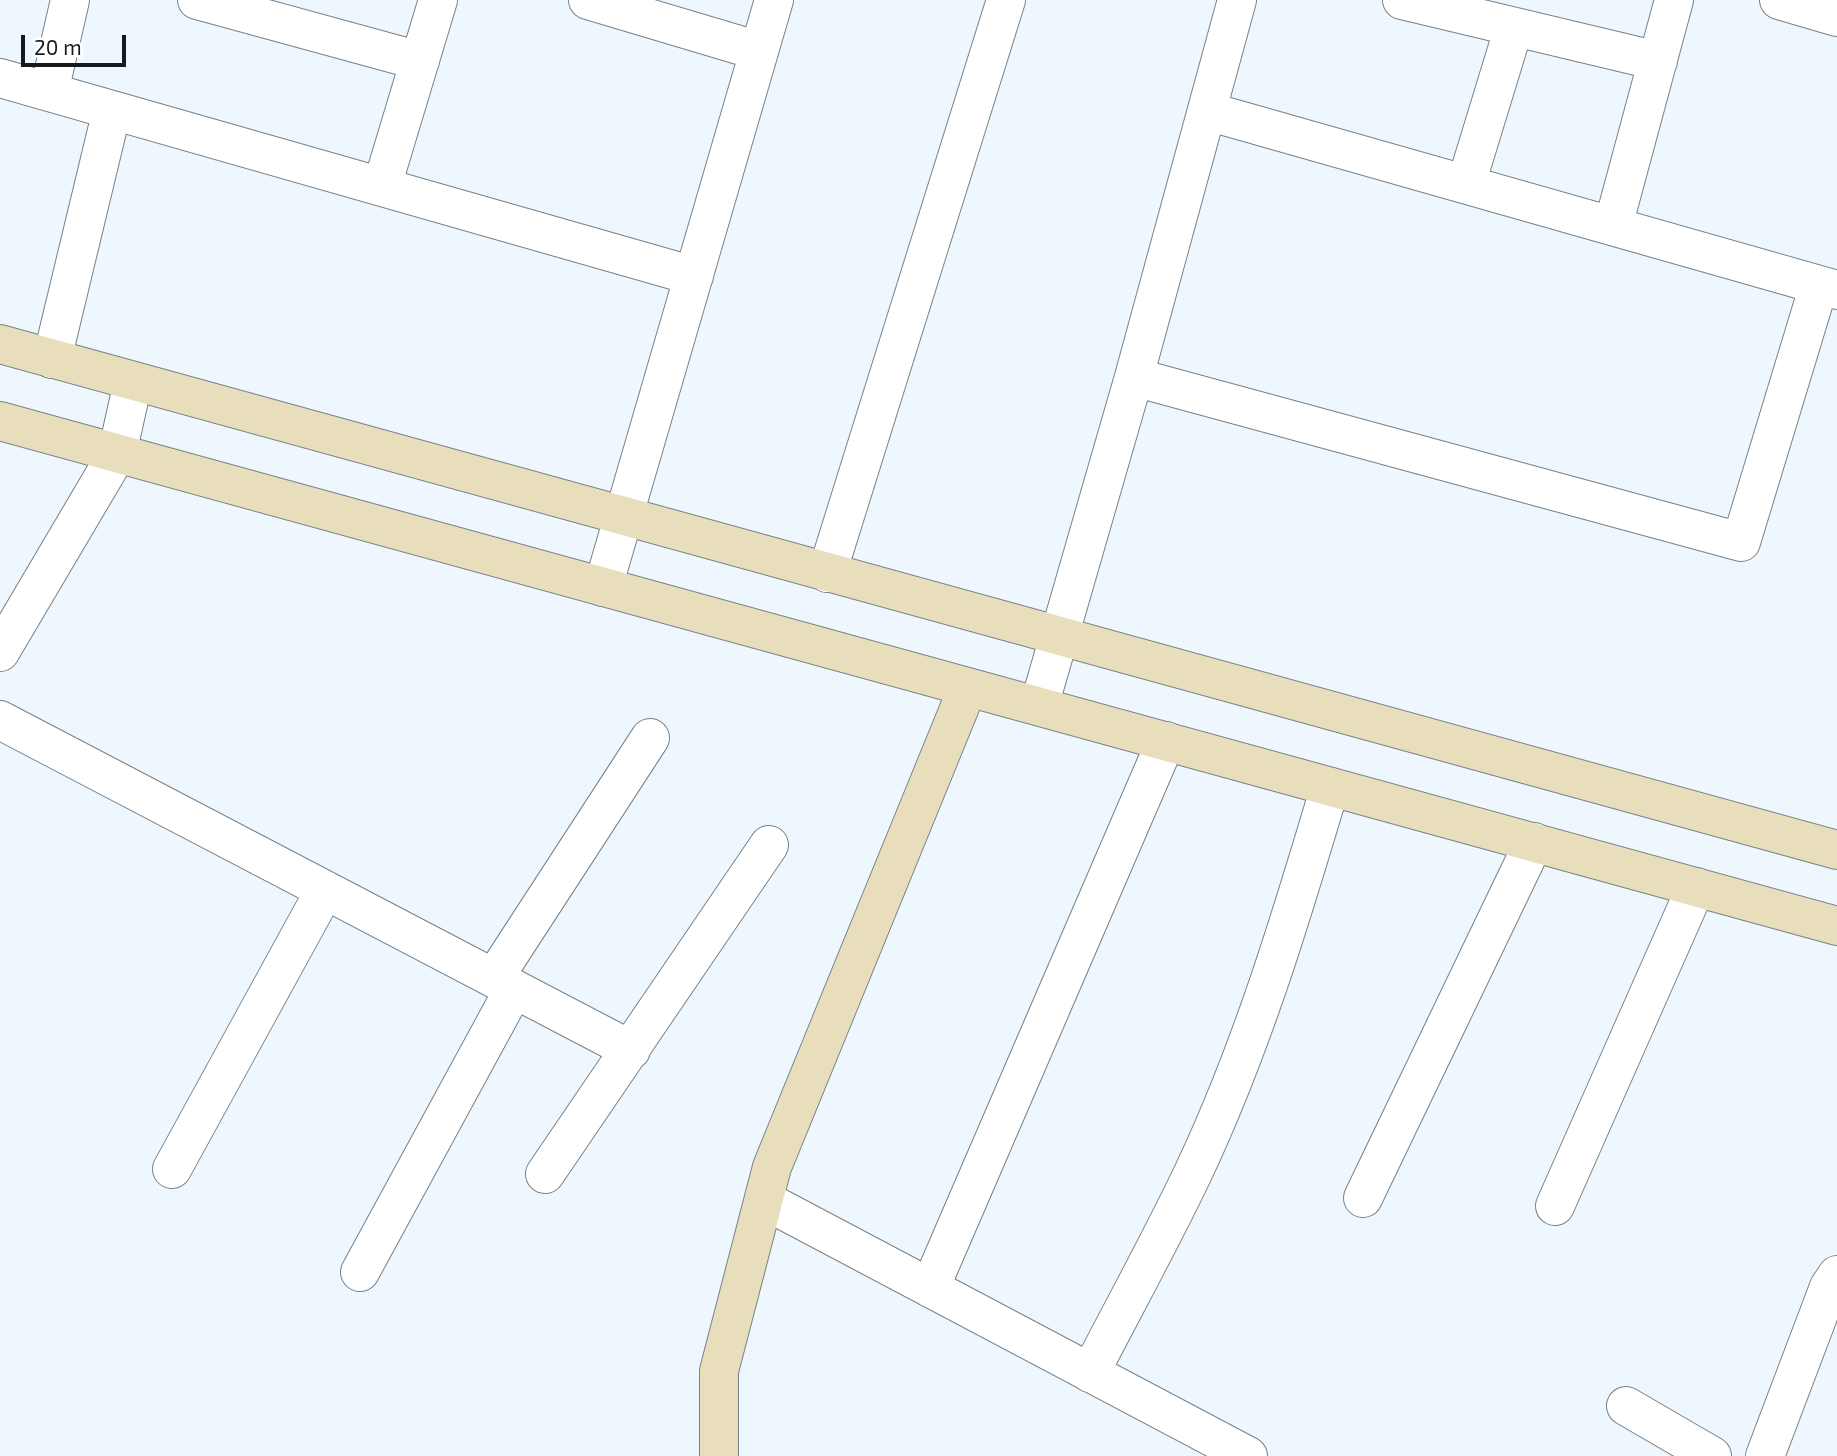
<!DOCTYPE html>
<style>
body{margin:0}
#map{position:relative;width:1837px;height:1456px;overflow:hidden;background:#edf7fd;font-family:"Exo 2",sans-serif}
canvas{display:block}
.scale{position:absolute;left:21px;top:35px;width:105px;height:32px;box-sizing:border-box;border:4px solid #161a1c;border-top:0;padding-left:9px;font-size:21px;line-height:24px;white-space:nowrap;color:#161a1c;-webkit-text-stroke:5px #fff;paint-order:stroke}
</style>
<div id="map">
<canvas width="1837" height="1456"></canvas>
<div class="scale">20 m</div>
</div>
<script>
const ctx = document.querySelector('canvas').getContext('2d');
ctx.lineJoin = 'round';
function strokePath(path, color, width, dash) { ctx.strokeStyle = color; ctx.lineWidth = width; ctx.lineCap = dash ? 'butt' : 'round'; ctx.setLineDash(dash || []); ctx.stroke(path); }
const street = new Path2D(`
 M197,0L420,61
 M588,0L759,51
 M1402,0L1658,61
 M1779,0L1837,17
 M0,78L694,276
 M49,92L70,0
 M1207,111L1837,290
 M1466,184L1514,27
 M382,186L438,0
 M1613,226L1674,0
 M52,359L112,110
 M1134,377L1741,542L1819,285
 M827,573L1006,0
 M603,587L774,0
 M0,652L117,454L133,382
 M1039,706L1134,377L1237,0
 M0,720L631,1050
 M494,978L650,738
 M172,1169L325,890
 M545,1174L769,845
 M1363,1198L1534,842
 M764,1200L1248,1456
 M1555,1206L1696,887
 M360,1272L514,989
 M930,1288L1166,741
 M1090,1373C1124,1307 1160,1242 1192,1175C1251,1051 1291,918 1330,787
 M1626,1406L1712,1456
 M1765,1456L1829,1287L1837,1275`);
const secondary = new Path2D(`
 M0,344L1837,850
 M0,421L1837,926
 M719,1456V1371L772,1167L968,687`);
strokePath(street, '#788187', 40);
strokePath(secondary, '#788187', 40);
strokePath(street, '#fff', 38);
strokePath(secondary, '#e9debc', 38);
</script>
